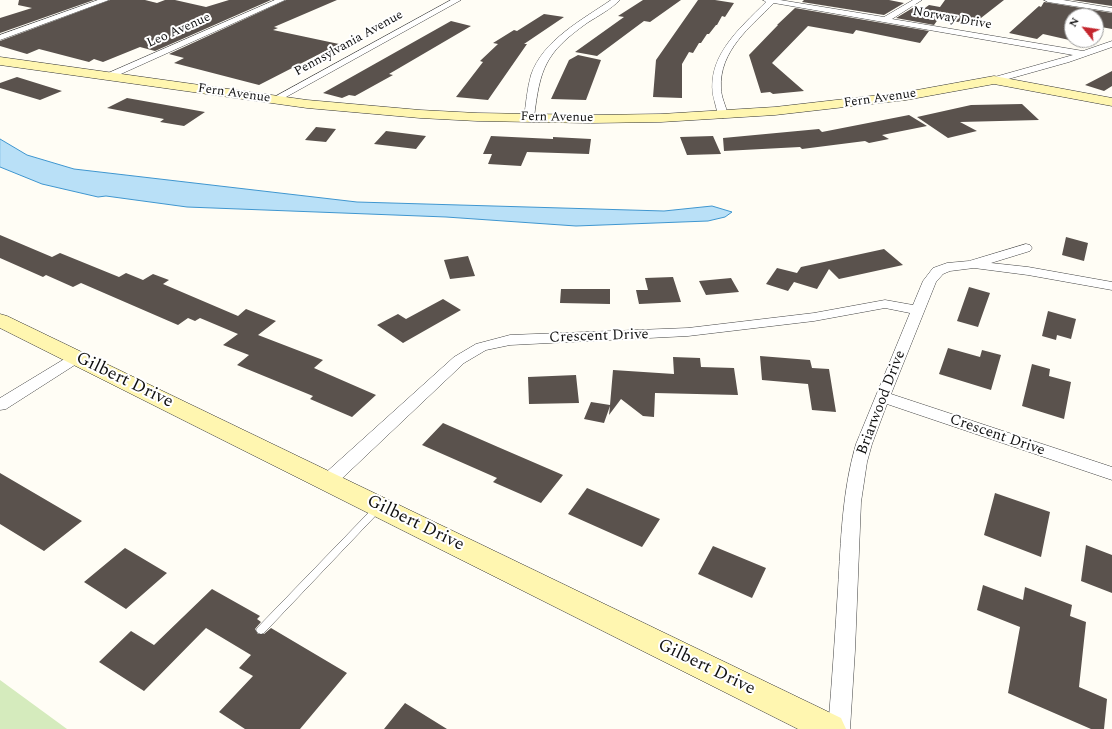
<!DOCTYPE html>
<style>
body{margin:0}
#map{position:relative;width:1112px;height:729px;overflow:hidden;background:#fffdf5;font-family:Spectral,serif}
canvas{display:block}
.north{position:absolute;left:1064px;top:8px;width:40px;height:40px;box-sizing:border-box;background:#fff;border:1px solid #a0a0a0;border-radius:50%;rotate:300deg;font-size:11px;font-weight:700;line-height:16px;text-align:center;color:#111}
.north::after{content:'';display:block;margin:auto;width:14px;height:18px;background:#c4262e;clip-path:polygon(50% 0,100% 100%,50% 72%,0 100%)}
</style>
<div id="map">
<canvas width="1112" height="729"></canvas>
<div class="north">N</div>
</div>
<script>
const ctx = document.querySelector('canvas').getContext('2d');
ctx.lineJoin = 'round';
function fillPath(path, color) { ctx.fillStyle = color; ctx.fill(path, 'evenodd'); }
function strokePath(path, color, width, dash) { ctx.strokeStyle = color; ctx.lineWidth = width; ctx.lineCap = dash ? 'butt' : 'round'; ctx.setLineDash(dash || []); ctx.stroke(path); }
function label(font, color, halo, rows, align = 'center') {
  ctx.font = font + ' Spectral,serif'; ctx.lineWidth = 4; ctx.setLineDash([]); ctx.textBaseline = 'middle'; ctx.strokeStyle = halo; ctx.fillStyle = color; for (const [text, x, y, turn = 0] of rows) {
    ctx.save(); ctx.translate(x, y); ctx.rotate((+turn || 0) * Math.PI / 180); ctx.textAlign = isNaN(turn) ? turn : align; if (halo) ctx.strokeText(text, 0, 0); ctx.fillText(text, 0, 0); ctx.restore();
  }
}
const green = new Path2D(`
 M0,680L67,729H0Z`);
const water = new Path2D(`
 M0,139L27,155L74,169L357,202L664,211L712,206L732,212L725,217L708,221L576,226L446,217L187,207L106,196L98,197L42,184L0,167Z`);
const building = new Path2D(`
 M19,0H94L0,33V18L32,8L18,5Z
 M110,0H145L157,3L165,0H175L206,7L229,0H271L155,51L140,47L103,62L94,59L89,62L39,49L27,54L0,46V41Z
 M286,0H337L274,27L278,28L273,30L339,44L259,85L174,63L184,58L169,54Z
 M643,0H681L650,22L644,21L597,56L575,52L624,17L618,16Z
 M698,0H715L734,3L725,17L722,16L717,25H716L709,34H707L701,43H699L693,53L689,52L682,64V98L653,97L656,60Z
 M804,0H889L904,3L884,15L802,2Z
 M945,0H1004L972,25L939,18L934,25L896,18L916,6L925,8L929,5L940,7Z
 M1072,0H1112V6Z
 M1044,2L1112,13V29L1096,26V16H1072V40H1080L1078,42L1043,34L1037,39L1009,33L1039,6L1041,7Z
 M795,8L929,31L920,43L856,30L853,34L808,26L772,63L804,91L773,94L770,92L761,93L749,55L778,25H777Z
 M544,14L564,17L524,44H527L488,100L456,97L483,62L480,61L498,44L493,43L514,30L517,31Z
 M451,21L471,26L389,74L393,75L355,96L349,95L342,98L323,93Z
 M578,55L601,60L586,100L551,99L569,60Z
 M1112,71V86L1104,91L1085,85Z
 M17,77L62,91L40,100L0,88V83Z
 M127,98L183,108L205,112L184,126L160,122L164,119L107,108Z
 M1022,104L1039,120L960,122L977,131L948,138L917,117L971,105Z
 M909,115L927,126L882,135L889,139L869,143L865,141L802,149L800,147L724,151L723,138L819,129L822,132Z
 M316,127L336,129L326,142L305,140Z
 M386,131L426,136L416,149L374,144Z
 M491,136L553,139V137L591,139L589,154L527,152L521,166L488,164L492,154H483Z
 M713,136L721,154L687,155L680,137Z
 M0,235L52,257L60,253L119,277L126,273L143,280L153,274L169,280L163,284L238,316L246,309L276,321L258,335L323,360L314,368L376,395L352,417L310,399L313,396L237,365L249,355L223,345L238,334L200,318L195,321L188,318L178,325L81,283L73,287L46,275L43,277L0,258Z
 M1066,237L1088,243L1084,261L1062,255Z
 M884,249L903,265L839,279L829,269L817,289L794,282L788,291L766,284L777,268L797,273L801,267Z
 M468,256L475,276L450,279L444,260Z
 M673,277L681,302L639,304L636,290H648L645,278Z
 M731,278L739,292L706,295L699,281Z
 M969,287L990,293L978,327L957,321Z
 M561,289H610V304L560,303Z
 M443,299L461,310L403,343L377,325L398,314L406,319Z
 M1048,311L1076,319L1071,339L1057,335L1056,340L1042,336Z
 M948,348L980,357L982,350L1001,355L991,390L939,374Z
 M760,356L810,360L812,368L829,369L836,412L812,410L808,384L762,380Z
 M673,357L700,358L701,367L734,368L738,395L655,393L654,417L643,416L621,399L609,415L610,406L604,423L584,419L591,402L610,405L613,370L674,374Z
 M1032,364L1050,369L1049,376L1071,382L1064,419L1022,406Z
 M576,375L579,403L529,404L528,377Z
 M443,423L498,447L563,475L541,503L493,482L497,478L422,445Z
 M0,473L82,521L44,551L0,524Z
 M587,488L660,519L642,547L568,514Z
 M995,493L1050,512L1041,557L984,535Z
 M1086,545L1112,555V593L1081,581Z
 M713,546L766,568L752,598L698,574Z
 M125,548L167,573L126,609L84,582Z
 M983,585L1023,600L1025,587L1072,605L1070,616L1086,622L1079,687L1107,699L1104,729H1091L1008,693L1020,627L977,610Z
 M212,589L260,616L257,619L261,622L255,629L258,634H264L271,628L347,673L300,729H245L219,712L253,676L239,668L251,655L206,628L144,691L99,662L131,631L154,645Z
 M405,703L447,729H384Z`);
const lane = new Path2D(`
 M378,505L381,506L382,508L381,510L264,633L261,634L258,633L256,630L258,627L375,506Z`);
const street = new Path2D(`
 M98,0H109L0,40V35Z
 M275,0H285L112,78H106L104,76L106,74Z
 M451,0H461L277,102H271L269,100Z
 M611,0H620C611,9 598,16 587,23C545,53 540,68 534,118L533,120H525L524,118C526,104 527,89 531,75C543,40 582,20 611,0Z
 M763,0H780L884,17L913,0H922L892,19L1083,51L1112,41V47L1069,62L994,83L989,80L991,78L1073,55L774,3C750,27 719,51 721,88C721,97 726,106 728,115L723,118L720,117C717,113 716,107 715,103C702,60 739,29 766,2Z
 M1044,0H1063L1112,8V12L1048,2Z
 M1026,244L1030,245L1032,248L1030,251L991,263L1028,267L1112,282V290L1028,275L974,268L950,271L943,274L936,282L891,394L1112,467V480L887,404L872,444L867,462L861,502L855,650L850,729H828C832,682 835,636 838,589C841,540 842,492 856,444L910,313L885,308L814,321L688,336L510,345L486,350L464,363L334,486L328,487L322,486L319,481L322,476L454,357L476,344L510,335L688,328L814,313L885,300L913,305L923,281L933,268L947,263L969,261Z
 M76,353L81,355L83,358L81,361L6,409L0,410V398L71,355Z`);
const secondary = new Path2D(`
 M0,57L307,100L420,110L477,113L591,115L661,114L775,107L906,92L994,76L1112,98V106L994,84L906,100L775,115L661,122L591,123L477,121L420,118L307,108L0,65Z
 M0,314L7,316L841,718L846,729H798L0,328Z`);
const farStreetnames = [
 ["Norway Drive",952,19,10],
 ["Leo Avenue",179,31,-24],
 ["Pennsylvania Avenue",349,44,-29],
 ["Fern Avenue",234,94,8],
 ["Fern Avenue",880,99,-8],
 ["Fern Avenue",557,118,1]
];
const streetNames = [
 ["Crescent Drive",599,337,-2],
 ["Briarwood Drive",882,403,-69],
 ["Crescent Drive",997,436,19]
];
const nearStreetnames = [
 ["Gilbert Drive",124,381,26],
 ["Gilbert Drive",415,524,26],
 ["Gilbert Drive",706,668,26]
];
fillPath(green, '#d5ebbd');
fillPath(water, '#b9e0f7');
strokePath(water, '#3f96cf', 1);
fillPath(building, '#5a524d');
strokePath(lane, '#444', 1);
strokePath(street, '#444', 1);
strokePath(secondary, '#333', 1);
fillPath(lane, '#fff');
fillPath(street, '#fff');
fillPath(secondary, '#fff6b0');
label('13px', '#111', '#fff', farStreetnames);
label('15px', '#111', '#fff', streetNames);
label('18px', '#111', '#fff', nearStreetnames);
</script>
